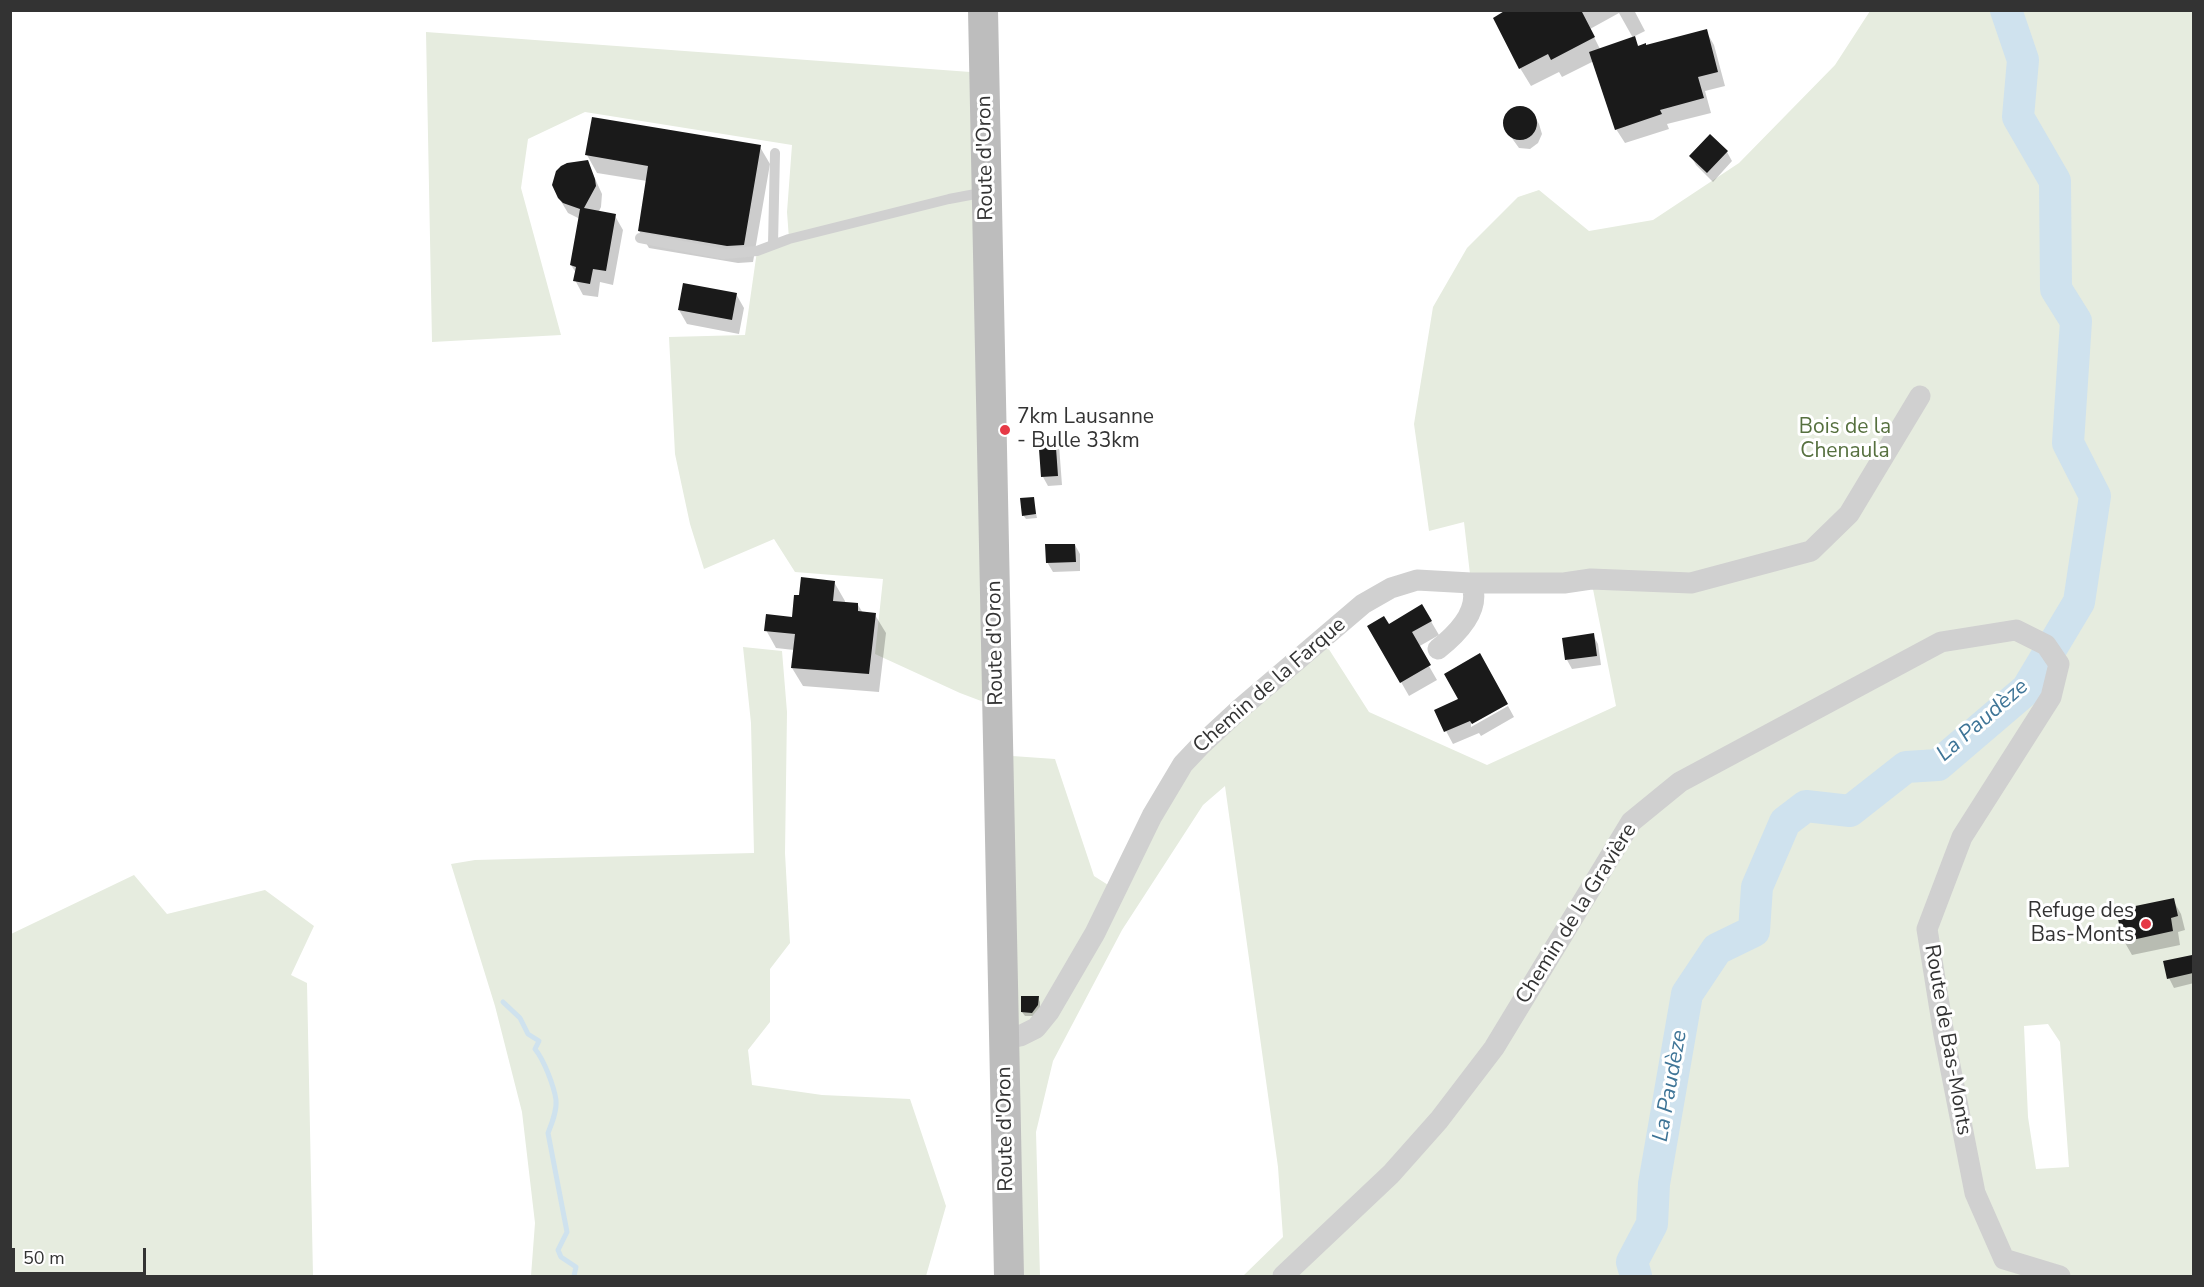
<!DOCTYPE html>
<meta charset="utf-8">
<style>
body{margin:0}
#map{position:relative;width:2204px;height:1287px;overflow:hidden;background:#fff;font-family:"Nunito Sans",sans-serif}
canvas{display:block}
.frame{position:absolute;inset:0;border:12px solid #333;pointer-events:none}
.scale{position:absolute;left:12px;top:1248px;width:134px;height:27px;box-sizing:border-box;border:3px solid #333;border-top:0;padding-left:8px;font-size:18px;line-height:21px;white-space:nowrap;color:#333;-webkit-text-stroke:4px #fff;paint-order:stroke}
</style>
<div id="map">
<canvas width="2204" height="1287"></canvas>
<div class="frame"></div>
<div class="scale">50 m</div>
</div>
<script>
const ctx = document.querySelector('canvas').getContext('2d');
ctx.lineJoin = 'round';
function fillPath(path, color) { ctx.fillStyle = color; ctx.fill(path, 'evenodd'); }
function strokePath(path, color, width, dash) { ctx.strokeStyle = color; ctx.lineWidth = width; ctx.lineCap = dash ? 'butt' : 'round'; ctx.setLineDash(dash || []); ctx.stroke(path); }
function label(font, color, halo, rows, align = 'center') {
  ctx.font = font + ' "Nunito Sans",sans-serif'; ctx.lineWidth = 6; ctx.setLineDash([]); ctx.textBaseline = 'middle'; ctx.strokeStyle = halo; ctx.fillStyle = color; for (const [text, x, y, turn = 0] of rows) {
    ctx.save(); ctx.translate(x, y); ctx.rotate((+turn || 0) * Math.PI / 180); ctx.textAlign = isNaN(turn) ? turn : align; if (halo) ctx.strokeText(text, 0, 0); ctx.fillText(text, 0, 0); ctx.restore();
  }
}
const green = new Path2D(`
 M1870,11H2193V1276H1243L1283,1237L1278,1167L1225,786L1203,805L1122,930L1053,1061L1036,1132L1040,1276H1009L998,755L1055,759L1094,876L1116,890L1183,764L1323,640L1369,712L1487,765L1616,706L1591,579L1471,583L1464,522L1429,531L1414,424L1433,307L1467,248L1518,197L1539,190L1589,231L1653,220L1739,163L1835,65ZM2048,1024L2060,1042L2069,1167L2036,1169L2028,1117L2024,1026Z
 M426,32L984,73L997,707L960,693L875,654L883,579L795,572L774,539L704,569L690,524L675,454L669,337L745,335L757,251L789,239L787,212L792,145L585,112L528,139L521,188L561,335L432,342Z
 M743,647L782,651L787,712L785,853L790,943L770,969V1022L748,1050L752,1085L822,1095L910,1099L946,1206L926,1276H531L535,1223L522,1112L495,1006L451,864L475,860L754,853L751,723Z
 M134,875L167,914L265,890L314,926L291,975L307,983L313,1276H11V934Z`);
const shadow = new Path2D(`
 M1509,10H1634L1645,31L1633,37L1639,47H1646L1706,31L1714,45L1725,86L1705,91L1711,113L1667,124L1669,129L1625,143L1616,129L1594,61L1562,77L1559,72L1531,86L1520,68ZM1619,13L1633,38L1600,49L1590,29Z
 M1515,108H1525L1534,115L1539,124L1542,134L1538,143L1530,149L1519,148L1506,130L1505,119Z
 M1710,136L1727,152L1732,161L1713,182L1696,165L1691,156Z
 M760,147L770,164L753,262L738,263L649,248L639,231L647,181L597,173L587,155Z
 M587,161L602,194L601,207L598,213L615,216L623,230L613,285L600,282L598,297L583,295L575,280L576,273L571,265L580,219L568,213L559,198Z
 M736,294L744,308L739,334L687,324L679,310Z
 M1054,436L1059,445L1062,485L1048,486L1043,477Z
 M1033,498L1037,518L1026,519L1023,515Z
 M1075,545L1080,554V571L1053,572L1047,562Z
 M834,582L845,601V603L858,605L863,613L875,615L886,633L879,692L803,686L792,668L794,650L776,648L766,630L793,618Z
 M1422,606L1439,635L1418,647L1437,680L1409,696L1369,626H1388Z
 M1593,635L1598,644L1601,665L1572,669L1567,660Z
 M1506,703L1471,723V727L1508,706L1514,717L1481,736L1479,733L1453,744L1446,731Z
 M2173,900L2181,914L2185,930L2178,932L2180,945L2132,955L2124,941Z
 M2191,956L2194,961V983L2174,988L2169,978Z
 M1038,998L1040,1002V1009L1034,1016H1025L1022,1012Z`);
const stream = new Path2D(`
 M503,1002L520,1018L528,1034L539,1041L535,1049C544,1060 554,1086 556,1100C557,1111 552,1123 548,1133L567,1232L558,1250L561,1257L576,1267L574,1276`);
const river = new Path2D(`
 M1636,1276L1632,1262L1652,1224L1654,1184L1687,994L1717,949L1754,931L1757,887L1785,822L1806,806L1850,811L1906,767L1938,765L2027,689L2079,602L2095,496L2068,443L2076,321L2056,289L2055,181L2018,117L2023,60L2006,10`);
const building = new Path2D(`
 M1506,10H1581L1595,37L1551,60L1548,54L1519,69L1493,18Z
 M1707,29L1718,72L1698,77L1704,98L1660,110L1662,114L1615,130L1589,52L1635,36L1638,46L1646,43V45Z
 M1503 123a17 17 0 1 1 34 0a17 17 0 1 1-34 0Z
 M592,117L761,145L744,245L727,246L638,231L648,166L585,155Z
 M1710,134L1728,151L1707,173L1689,156Z
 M588,160L595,179L596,186L584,208L616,214L606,271L593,269L590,284L573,281L576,267L570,265L580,209L563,203L558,198L552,185L556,171L561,166L567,163Z
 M683,283L737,293L732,320L678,310Z
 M1055,434L1058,476L1041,477L1038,435Z
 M1034,497L1036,514L1022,516L1020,498Z
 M1045,544H1075L1076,562L1046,563Z
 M801,577L835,581L833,601L858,603V611L876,613L869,674L791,668L795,634L764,631L766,614L792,617L794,595H799Z
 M1422,604L1432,621L1412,632L1431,665L1400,683L1367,626L1384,616L1389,624Z
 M1594,633L1597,656L1565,660L1562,638Z
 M1480,653L1508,704L1472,724L1470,721L1444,732L1434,710L1458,699L1444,674Z
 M2174,898L2178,916L2171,918L2173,931L2123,942L2116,910Z
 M2192,955L2193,973L2167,979L2163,961Z
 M1021,996H1039L1038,1005L1032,1013L1021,1012Z`);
const service = new Path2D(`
 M640,238L723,254L757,251L789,239L949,199L986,192
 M773,244L775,153`);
const minor = new Path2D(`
 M1471,583H1564L1591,579L1691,583L1811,551L1849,514L1920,396
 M1004,1039L1020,1036L1036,1028L1049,1012L1095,933L1152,816L1183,764L1201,745L1241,708L1363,604L1391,588L1417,580L1471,583C1482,609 1457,634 1438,649
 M1283,1276L1391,1174L1439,1120L1494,1048L1631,822L1680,782L1941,642L2016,630L2046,645L2059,664L2051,697L1962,837L1927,929L1944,1035L1975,1193L2004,1259L2060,1276`);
const secondary = new Path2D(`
 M983,10L1009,1276`);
const markers = [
 [1005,430,6,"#e63946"],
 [2146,924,6,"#e63946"]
];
const streetNames = [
 ["Route d'Oron",986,158,-91],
 ["Route d'Oron",996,643,-91],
 ["Chemin de la Farque",1270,686,-41],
 ["Chemin de la Gravière",1577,914,-58],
 ["Route de Bas-Monts",1947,1040,80],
 ["Route d'Oron",1006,1129,-91]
];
const poiNames = [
 ["7km Lausanne",1017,418],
 ["- Bulle 33km",1017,442],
 ["Refuge des",2134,912,"right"],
 ["Bas-Monts",2134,936,"right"]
];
const parkNames = [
 ["Bois de la",1845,428],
 ["Chenaula",1845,452]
];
const waterNames = [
 ["La Paudèze",1983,721,-41],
 ["La Paudèze",1671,1086,-80]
];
fillPath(green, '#e6ecdf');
fillPath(shadow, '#0003');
strokePath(stream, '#cfe2ee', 5);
strokePath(river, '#cfe2ee', 32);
fillPath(building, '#1a1a1a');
strokePath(service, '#d0d0d0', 10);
strokePath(minor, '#d0d0d0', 21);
strokePath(secondary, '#bdbdbd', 30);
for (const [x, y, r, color] of markers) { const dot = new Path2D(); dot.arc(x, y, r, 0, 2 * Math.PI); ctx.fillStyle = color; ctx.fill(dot); strokePath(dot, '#fff', 2); }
label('21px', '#333', '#fff', streetNames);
label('21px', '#333', '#fff', poiNames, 'left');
label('21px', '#56703f', '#fff', parkNames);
label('italic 22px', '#3f7597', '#fff', waterNames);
</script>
